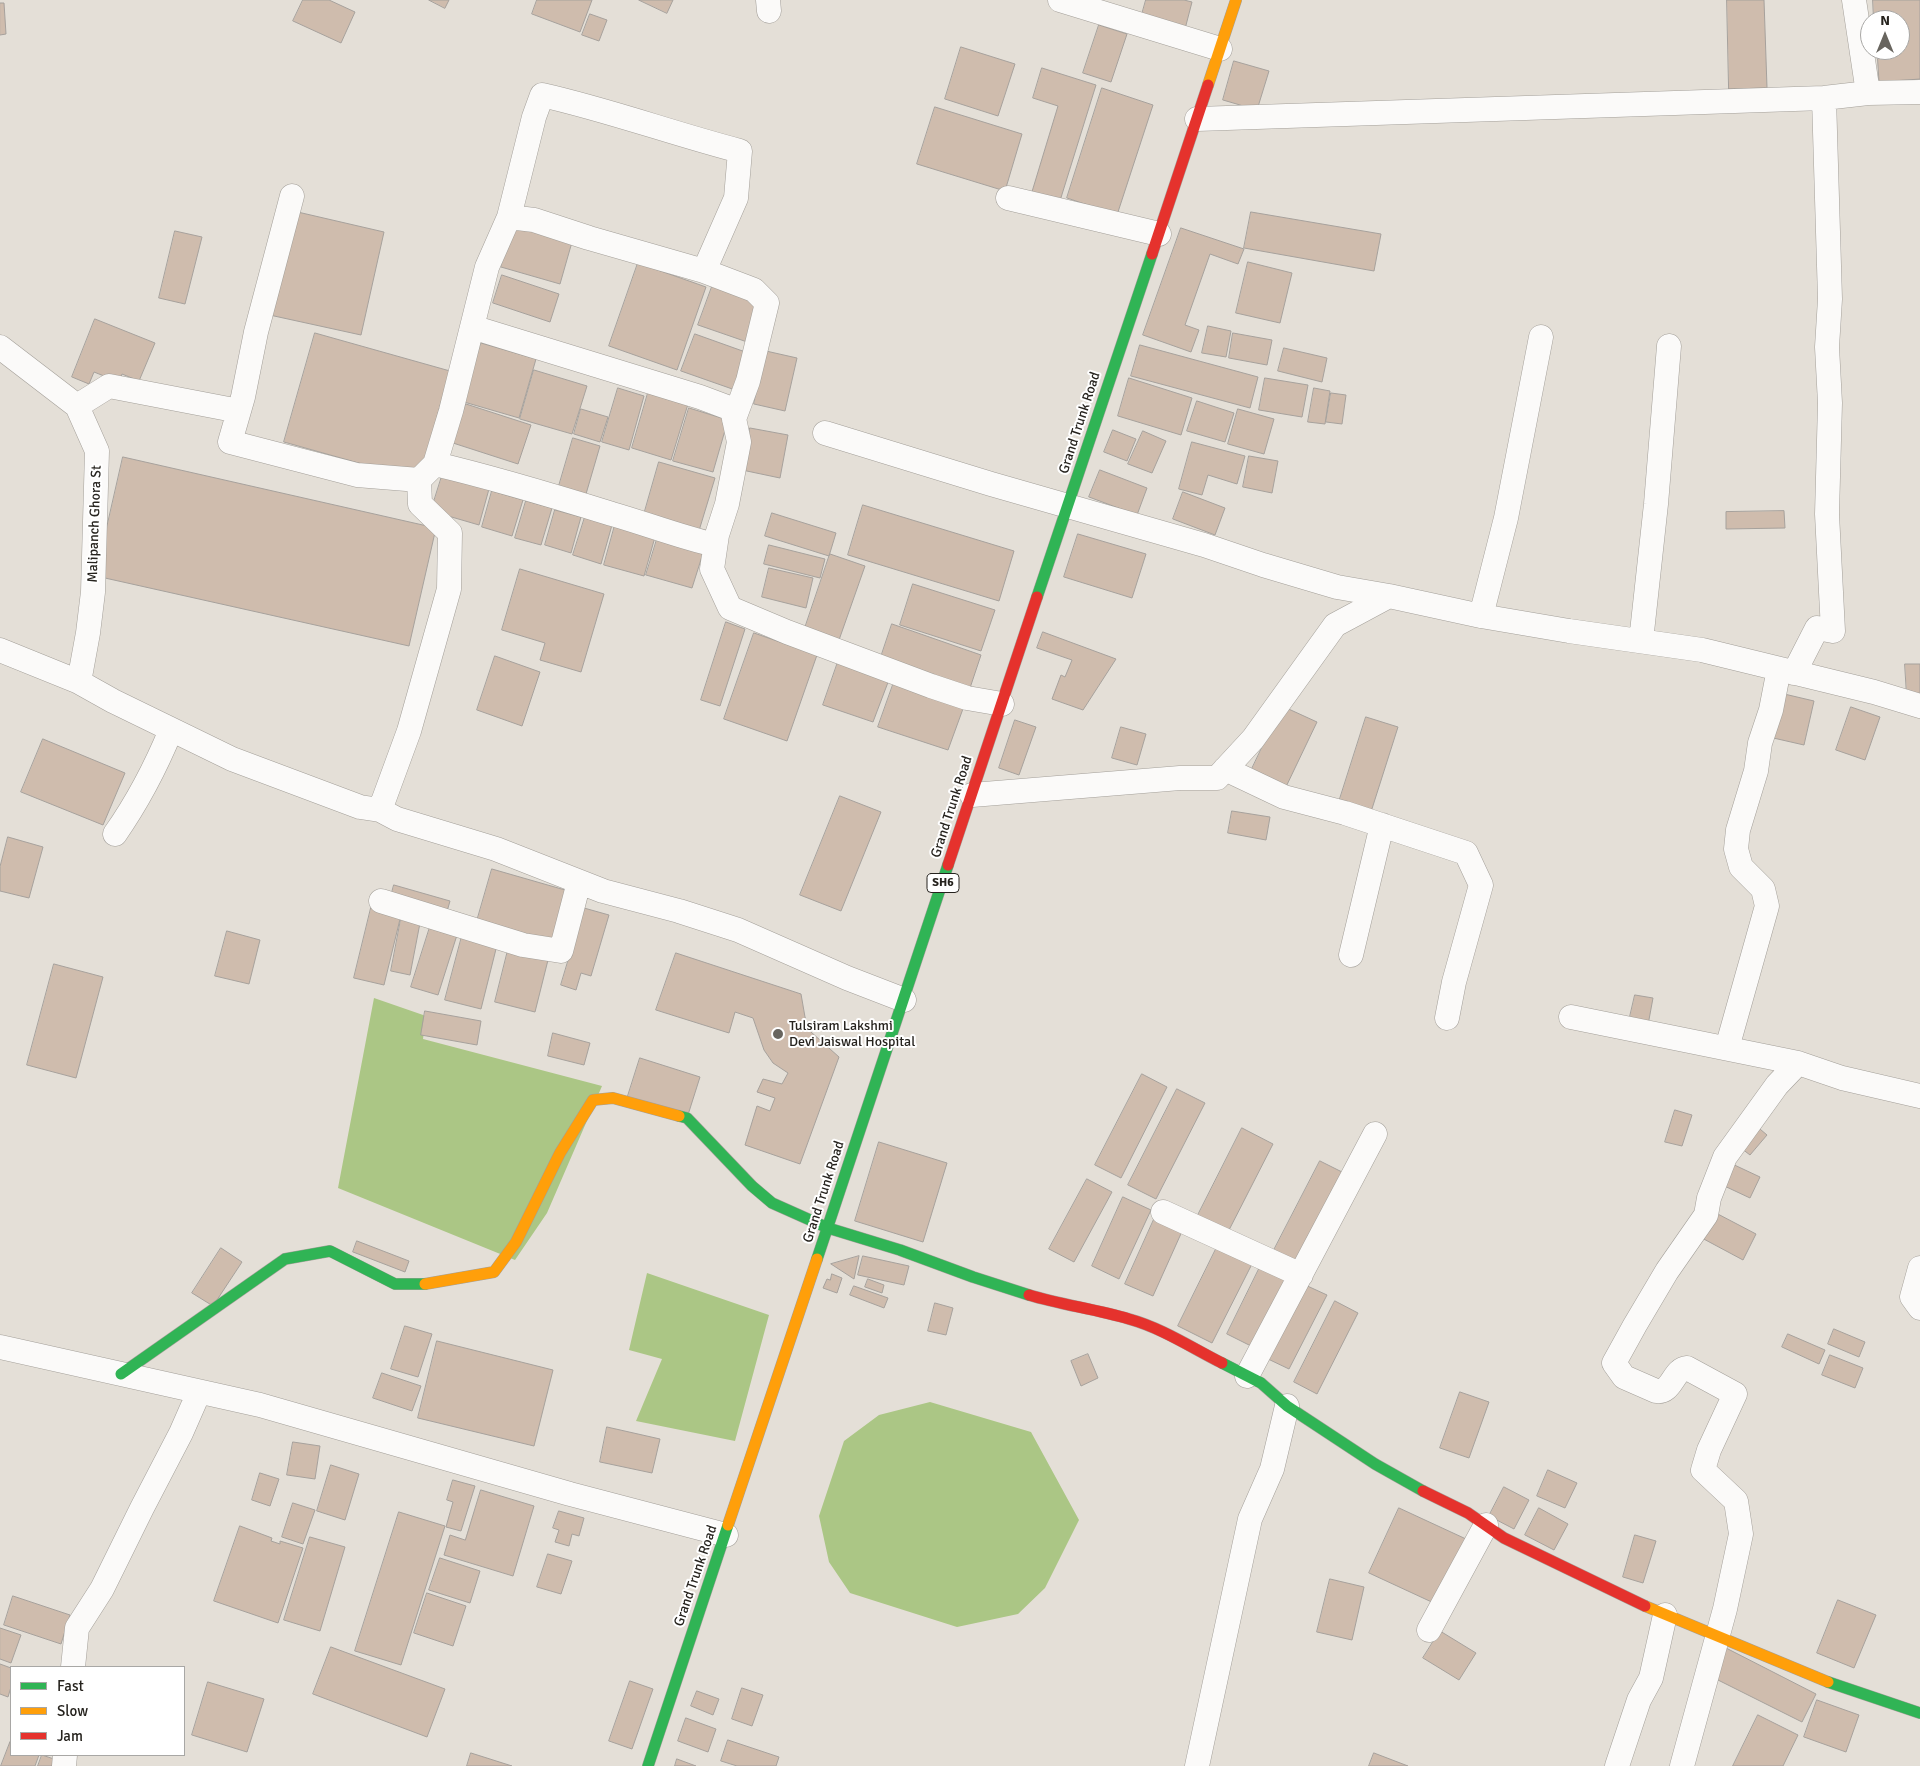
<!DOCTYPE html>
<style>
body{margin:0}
#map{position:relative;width:1920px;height:1766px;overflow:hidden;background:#e4dfd7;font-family:Signika,sans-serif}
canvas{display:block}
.legend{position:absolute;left:10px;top:1666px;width:175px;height:90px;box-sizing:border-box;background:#fff;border:1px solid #a8a7a5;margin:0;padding:6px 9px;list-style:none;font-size:15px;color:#26231e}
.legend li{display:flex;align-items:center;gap:10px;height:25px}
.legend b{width:25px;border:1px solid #a8a7a5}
.north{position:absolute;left:1860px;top:10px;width:50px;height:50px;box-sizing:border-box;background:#fff;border:1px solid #a8a7a5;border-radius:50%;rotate:0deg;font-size:14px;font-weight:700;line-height:20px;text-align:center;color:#26231e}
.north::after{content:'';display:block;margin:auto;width:18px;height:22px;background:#68655f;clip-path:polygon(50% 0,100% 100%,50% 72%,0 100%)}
</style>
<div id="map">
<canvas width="1920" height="1766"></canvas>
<ul class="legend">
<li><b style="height:6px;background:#30b455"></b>Fast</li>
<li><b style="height:6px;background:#ff9f0a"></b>Slow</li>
<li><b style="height:6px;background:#e5322d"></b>Jam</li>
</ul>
<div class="north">N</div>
</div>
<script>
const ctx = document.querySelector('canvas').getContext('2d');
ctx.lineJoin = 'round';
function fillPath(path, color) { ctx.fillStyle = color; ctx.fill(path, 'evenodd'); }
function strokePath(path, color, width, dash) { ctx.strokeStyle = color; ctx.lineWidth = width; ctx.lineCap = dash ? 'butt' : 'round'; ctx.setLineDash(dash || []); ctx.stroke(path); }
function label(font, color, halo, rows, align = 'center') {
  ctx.font = font + ' Signika,sans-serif'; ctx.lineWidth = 4; ctx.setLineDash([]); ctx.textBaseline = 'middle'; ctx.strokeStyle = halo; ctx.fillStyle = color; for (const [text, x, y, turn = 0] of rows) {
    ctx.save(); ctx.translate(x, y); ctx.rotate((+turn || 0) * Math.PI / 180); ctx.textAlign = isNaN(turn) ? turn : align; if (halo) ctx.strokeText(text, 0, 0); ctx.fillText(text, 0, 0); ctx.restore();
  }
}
const water = new Path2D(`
 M374,998L426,1016L423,1039L602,1086L547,1213L515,1260L338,1188Z
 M647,1273L769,1315L735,1441L636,1421L662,1359L629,1350Z
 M930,1402L1031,1432L1079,1520L1045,1588L1018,1614L957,1627L850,1593L829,1562L819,1516L844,1441L879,1415Z`);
const building = new Path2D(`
 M303,0H329L355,12L341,43L293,21Z
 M429,0H449L445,8Z
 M537,0H592L580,32L532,14Z
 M639,0H673L667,13Z
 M1146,0H1184L1192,2L1185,29L1141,18Z
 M1727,0H1764L1767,88L1729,89Z
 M1873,0H1920V79L1879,82L1877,50H1900V20H1874Z
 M0,3H4L6,34L0,35Z
 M590,14L607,20L599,41L582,35Z
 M1099,25L1127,34L1111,82L1083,73Z
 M961,47L1015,64L998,116L945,99Z
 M1234,61L1269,71L1257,110L1223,100Z
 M1042,68L1096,85L1059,204L1031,195L1058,106L1033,98Z
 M1102,88L1153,105L1117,215L1067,198Z
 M935,107L1022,134L1005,191L917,164Z
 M289,210L384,232L361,335L265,314Z
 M1251,212L1381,234L1374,271L1244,248Z
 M513,225L572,242L560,284L501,267Z
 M1181,228L1244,249L1238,264L1210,254L1185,325L1199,330L1191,352L1143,335Z
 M175,231L202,237L185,304L159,298Z
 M1248,262L1292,273L1280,323L1236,313Z
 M638,263L706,287L677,370L609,346Z
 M502,275L559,294L550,322L493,303Z
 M713,284L767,303L753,344L698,325Z
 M95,319L155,343L139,381L122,374L119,382L94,372L89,384L72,377Z
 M1208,326L1231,331L1226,357L1202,353Z
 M315,333L450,371L419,480L284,442Z
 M1233,333L1272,340L1267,365L1229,358Z
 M695,334L751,354L738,391L681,371Z
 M481,343L536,359L519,418L464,402Z
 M1140,345L1258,377L1250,408L1131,376Z
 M1284,348L1327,358L1322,382L1278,371Z
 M766,351L797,358L785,411L754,404Z
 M534,370L587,386L572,434L520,419Z
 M1129,378L1192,398L1181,435L1118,416Z
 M1265,378L1308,385L1302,417L1259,410Z
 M618,388L644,396L629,450L602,442Z
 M1314,388L1330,391L1325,424L1308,422Z
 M648,393L688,404L671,460L632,448Z
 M1331,393L1346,395L1342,424L1326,422Z
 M1197,401L1234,413L1225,442L1187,431Z
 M466,404L531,425L518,464L453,443Z
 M689,408L728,420L713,472L673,461Z
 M581,409L608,417L600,442L574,434Z
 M1238,409L1274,419L1264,454L1228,444Z
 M750,428L788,435L780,478L742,470Z
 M1113,430L1136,439L1127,461L1104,452Z
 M1143,431L1166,441L1152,473L1128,464Z
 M573,438L600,446L586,494L559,486Z
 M1192,442L1245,456L1237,484L1208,475L1202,495L1179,489Z
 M1249,456L1278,461L1272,493L1243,487Z
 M123,457L436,528L409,646L96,576Z
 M659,462L715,478L698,534L643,518Z
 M1100,470L1147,488L1137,515L1089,497Z
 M442,476L489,489L479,525L431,511Z
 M492,491L523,500L512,536L482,527Z
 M1183,492L1225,508L1215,535L1173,519Z
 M526,501L552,508L541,545L515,538Z
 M863,505L1014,551L999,601L848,555Z
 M555,510L581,517L571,553L545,545Z
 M1784,511L1785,528L1726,529V512Z
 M772,513L836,533L829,556L765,536Z
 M585,517L612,525L601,564L573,555Z
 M615,525L655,537L644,576L604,565Z
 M1078,534L1146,554L1132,598L1064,577Z
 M658,536L704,550L692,588L646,575Z
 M769,545L825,559L820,578L764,564Z
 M830,554L865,566L839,640L805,628Z
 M769,568L813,578L806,608L762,597Z
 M520,569L604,594L581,672L540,660L545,643L502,630Z
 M913,584L995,610L981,651L900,625Z
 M726,622L745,629L720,706L701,700Z
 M892,624L981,655L968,694L879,663Z
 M1043,632L1116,659L1083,710L1052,699L1061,675L1065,677L1072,660L1037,648Z
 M754,633L817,655L787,741L724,719Z
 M495,656L540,672L522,726L477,710Z
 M839,659L890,677L873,722L823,705Z
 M1905,664H1920V702L1907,697Z
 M894,682L964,706L948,750L878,727Z
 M1780,693L1814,701L1804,745L1769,737Z
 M1282,706L1317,722L1284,791L1249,775Z
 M1851,707L1880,717L1865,760L1836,750Z
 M1366,717L1398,727L1370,815L1338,805Z
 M1015,720L1036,727L1019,775L999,768Z
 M1121,727L1146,734L1137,765L1112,758Z
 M43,739L125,773L103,825L21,792Z
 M840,796L881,812L841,911L800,895Z
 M1232,811L1270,817L1266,840L1228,833Z
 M8,837L43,847L29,898L0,891V867Z
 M492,869L572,892L557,944L477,921Z
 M394,885L450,901L446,915L390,900Z
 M371,908L401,915L384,985L354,978Z
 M584,908L609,915L591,976L581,973L576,990L561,985Z
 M401,919L420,923L410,975L391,971Z
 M430,927L457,935L438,995L411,987Z
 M227,931L260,940L249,984L215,976Z
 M462,936L497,945L481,1009L445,1000Z
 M508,950L548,960L535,1012L495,1002Z
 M676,953L801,994L805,1017L811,1032L839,1057L800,1164L745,1145L757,1106L770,1111L775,1098L757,1092L763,1079L782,1084L788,1073L773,1063L764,1050L753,1018L735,1012L729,1033L656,1010Z
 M54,964L103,977L76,1078L27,1065Z
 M1635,995L1653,998L1648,1025L1629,1021Z
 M425,1011L481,1021L477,1045L421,1035Z
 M553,1033L590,1043L584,1065L548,1056Z
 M640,1058L700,1077L687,1118L627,1099Z
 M1142,1074L1167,1087L1121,1178L1095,1165Z
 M1177,1089L1205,1103L1156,1199L1128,1185Z
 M1675,1110L1692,1115L1682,1146L1665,1142Z
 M1754,1124L1767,1135L1750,1155L1737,1145Z
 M1242,1128L1273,1144L1228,1232L1197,1217Z
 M879,1142L947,1163L923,1242L855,1221Z
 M1320,1161L1344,1173L1299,1262L1274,1250Z
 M1728,1162L1760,1177L1750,1198L1718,1183Z
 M1087,1179L1112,1192L1074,1262L1049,1249Z
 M1123,1197L1151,1210L1119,1279L1092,1266Z
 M1714,1212L1756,1234L1743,1260L1700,1237Z
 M1156,1215L1184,1227L1153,1296L1125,1284Z
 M357,1241L409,1261L405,1272L353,1252Z
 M1218,1245L1253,1262L1212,1343L1178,1326Z
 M221,1248L242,1262L213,1306L192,1293Z
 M859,1256L854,1279L831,1264Z
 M863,1256L909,1266L904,1285L858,1275Z
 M1261,1265L1291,1280L1257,1349L1227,1334Z
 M832,1274L842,1278L837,1293L823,1288L827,1279L830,1280Z
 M868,1279L884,1285L882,1293L865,1287Z
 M1303,1284L1327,1295L1289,1369L1266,1358Z
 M854,1286L888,1298L884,1308L850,1295Z
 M1335,1301L1358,1313L1317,1394L1294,1382Z
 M935,1303L953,1308L946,1335L928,1331Z
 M405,1326L432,1334L418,1377L391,1369Z
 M1834,1329L1865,1342L1859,1357L1828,1344Z
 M1788,1334L1825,1350L1819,1364L1782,1347Z
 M437,1341L553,1370L534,1446L418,1418Z
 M1088,1354L1098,1378L1081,1386L1071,1361Z
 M1830,1355L1863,1368L1855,1388L1822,1375Z
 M382,1373L421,1386L412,1411L373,1398Z
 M1460,1392L1489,1402L1469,1458L1440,1448Z
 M607,1427L660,1439L652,1473L600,1462Z
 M293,1442L320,1446L315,1479L287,1475Z
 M331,1465L359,1474L345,1520L317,1511Z
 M1548,1470L1577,1483L1565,1508L1537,1496Z
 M260,1473L279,1479L270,1506L252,1500Z
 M453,1480L475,1486L461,1531L446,1527L453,1502L447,1500Z
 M1504,1487L1529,1500L1514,1529L1489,1516Z
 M481,1490L534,1506L513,1576L444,1555L450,1535L465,1540Z
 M293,1503L315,1510L303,1544L282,1537Z
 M1399,1508L1466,1539L1436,1604L1369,1573Z
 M1539,1508L1568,1524L1554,1550L1525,1535Z
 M559,1511L584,1518L579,1536L572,1534L569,1546L555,1542L559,1530L553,1528Z
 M399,1512L445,1526L401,1665L355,1651Z
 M240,1526L272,1538L271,1541L280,1544V1541L303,1548L278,1623L214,1601Z
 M1635,1535L1656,1541L1643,1583L1623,1577Z
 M310,1537L345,1547L320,1631L284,1620Z
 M548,1554L572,1561L561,1594L537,1587Z
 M440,1558L480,1571L470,1603L429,1590Z
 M1330,1579L1364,1587L1352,1640L1317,1632Z
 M427,1593L466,1606L453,1646L414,1633Z
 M13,1596L70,1615L61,1644L4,1625Z
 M1838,1600L1876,1615L1854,1668L1817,1653Z
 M0,1628L21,1635L11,1663L0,1659Z
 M1440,1631L1476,1653L1459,1680L1423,1658Z
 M331,1647L445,1689L427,1737L313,1694Z
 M1726,1648L1816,1694L1802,1722L1712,1677Z
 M0,1664L11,1668V1687L8,1697L0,1694Z
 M630,1681L653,1689L632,1749L609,1741Z
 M208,1682L264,1699L247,1752L192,1735Z
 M742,1688L763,1695L752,1726L732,1719Z
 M697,1691L719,1699L713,1715L691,1706Z
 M1817,1700L1859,1715L1846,1752L1804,1737Z
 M1758,1715L1798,1735L1783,1766H1733Z
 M686,1718L716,1729L708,1752L678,1741Z
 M728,1740L779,1757L776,1766H737L721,1761Z
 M10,1742L11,1755H39L35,1766H1Z
 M471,1753L512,1766H467Z
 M1374,1753L1408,1766H1369Z
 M42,1755L57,1760L55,1766H38Z
 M677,1759L696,1766H675Z`);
const street = new Path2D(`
 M768,0L769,11
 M1060,0L1220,49
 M1854,0L1868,93
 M1197,119L1824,98L1868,93L1920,92
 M292,196L256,332L243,397L230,442L357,475L419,480L435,464
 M1008,198L1159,234
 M509,217L534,117L542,95C609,110 674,134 740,151L736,198L704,271
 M472,327L700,397L732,409L739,442L727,504L717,535L712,569L730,608L787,632L931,686L967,698L1002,704
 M0,347L77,406L97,451L93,592L88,633L79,682
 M77,406L109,386L239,411
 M825,433L991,484L1204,545L1263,565L1337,587L1389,596
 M715,545C680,537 647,524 612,514C554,496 495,478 435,464L451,411L487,267L509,217L534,220L589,238L704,271L754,290L767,303L748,381L734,419
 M1481,616L1506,518L1541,337
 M1641,641L1656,504L1669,346
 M0,650L79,682L113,701L232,759L360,807L380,810L397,819L496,849L603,891L679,911L738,930L847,978L904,1000
 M1794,673L1817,628L1833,631L1827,514L1830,403L1827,347L1830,299L1824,98
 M1225,769L1284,797L1345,813L1466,853L1481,885L1454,982L1447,1018
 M972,795L1180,778H1217L1253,739L1335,625L1389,596L1481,616L1569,631L1702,650L1874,692L1920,706
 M380,810L409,731L449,589L450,533L420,504L419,480
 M115,834C136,804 157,764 171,730
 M381,901L523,945L561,951L579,882
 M1351,955L1382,825
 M1571,1017L1798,1063L1842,1078L1920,1096
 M1727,1048L1767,906L1763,889L1741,867L1736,849L1738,830L1756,771L1760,743L1771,710L1779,669
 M1163,1212L1301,1275
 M1920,1268L1912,1297L1920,1308
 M0,1347L260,1405L570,1494L726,1535
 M1247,1376L1375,1134
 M1429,1630L1486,1525
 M73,1667L77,1628L102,1589L142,1508L181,1433L199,1392
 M64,1766L65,1755
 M1197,1766L1250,1519L1272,1469L1287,1406
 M1617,1766L1639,1700L1651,1678L1665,1615
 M1682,1766L1725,1609L1741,1534L1736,1501L1703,1470L1709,1450L1735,1394L1687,1368C1673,1369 1672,1394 1656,1391L1624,1377L1614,1363L1635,1325L1667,1271L1706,1215L1709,1198L1725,1157L1777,1085L1798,1063`);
const fast = new Path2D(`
 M1037,597L1152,254
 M679,1116L687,1118L752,1186L772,1203L828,1228L900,1250L973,1277L1029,1295
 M817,1259L948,865
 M1222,1363L1261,1383L1287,1406L1375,1464L1423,1491
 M121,1374L285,1259L330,1251L395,1284H425
 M1828,1682L1920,1713
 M648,1766L728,1525`);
const slow = new Path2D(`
 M1208,85L1236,0
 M425,1284L494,1272L516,1242L560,1153L593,1100L613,1098L679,1116
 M728,1525L817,1259
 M1645,1606L1828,1682`);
const jam = new Path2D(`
 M1152,254L1208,85
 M948,865L1037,597
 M1029,1295C1062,1305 1096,1309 1129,1319C1162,1328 1192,1348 1222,1363
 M1423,1491L1468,1513L1504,1538L1645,1606`);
const markers = [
 [778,1034,6,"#68655f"]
];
const shields = [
 [943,883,32]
];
const shieldNames = [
 ["SH6",943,883]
];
const streetNames = [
 ["Grand Trunk Road",1080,423,-72],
 ["Malipanch Ghora St",95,524,-88],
 ["Grand Trunk Road",952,807,-72],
 ["Grand Trunk Road",824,1192,-72],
 ["Grand Trunk Road",696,1576,-71]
];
const poiNames = [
 ["Tulsiram Lakshmi",789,1026],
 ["Devi Jaiswal Hospital",789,1042]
];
fillPath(water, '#abc685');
fillPath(building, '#cfbcad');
strokePath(building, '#a6a19c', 1);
strokePath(street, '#a39f99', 25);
strokePath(fast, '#a39f99', 12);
strokePath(slow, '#a39f99', 12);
strokePath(jam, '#a39f99', 12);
strokePath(street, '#fbfaf9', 24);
strokePath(fast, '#30b455', 11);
strokePath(slow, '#ff9f0a', 11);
strokePath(jam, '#e5322d', 11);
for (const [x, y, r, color] of markers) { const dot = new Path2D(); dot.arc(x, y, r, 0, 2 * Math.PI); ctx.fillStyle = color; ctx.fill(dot); strokePath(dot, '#fff', 2); }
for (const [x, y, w] of shields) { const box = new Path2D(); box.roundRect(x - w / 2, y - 9.5, w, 19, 4); ctx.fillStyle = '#fff'; ctx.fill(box); strokePath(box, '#26231e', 1); }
label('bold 12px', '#26231e', null, shieldNames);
label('14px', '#26231e', '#fff', streetNames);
label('14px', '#26231e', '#fff', poiNames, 'left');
</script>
